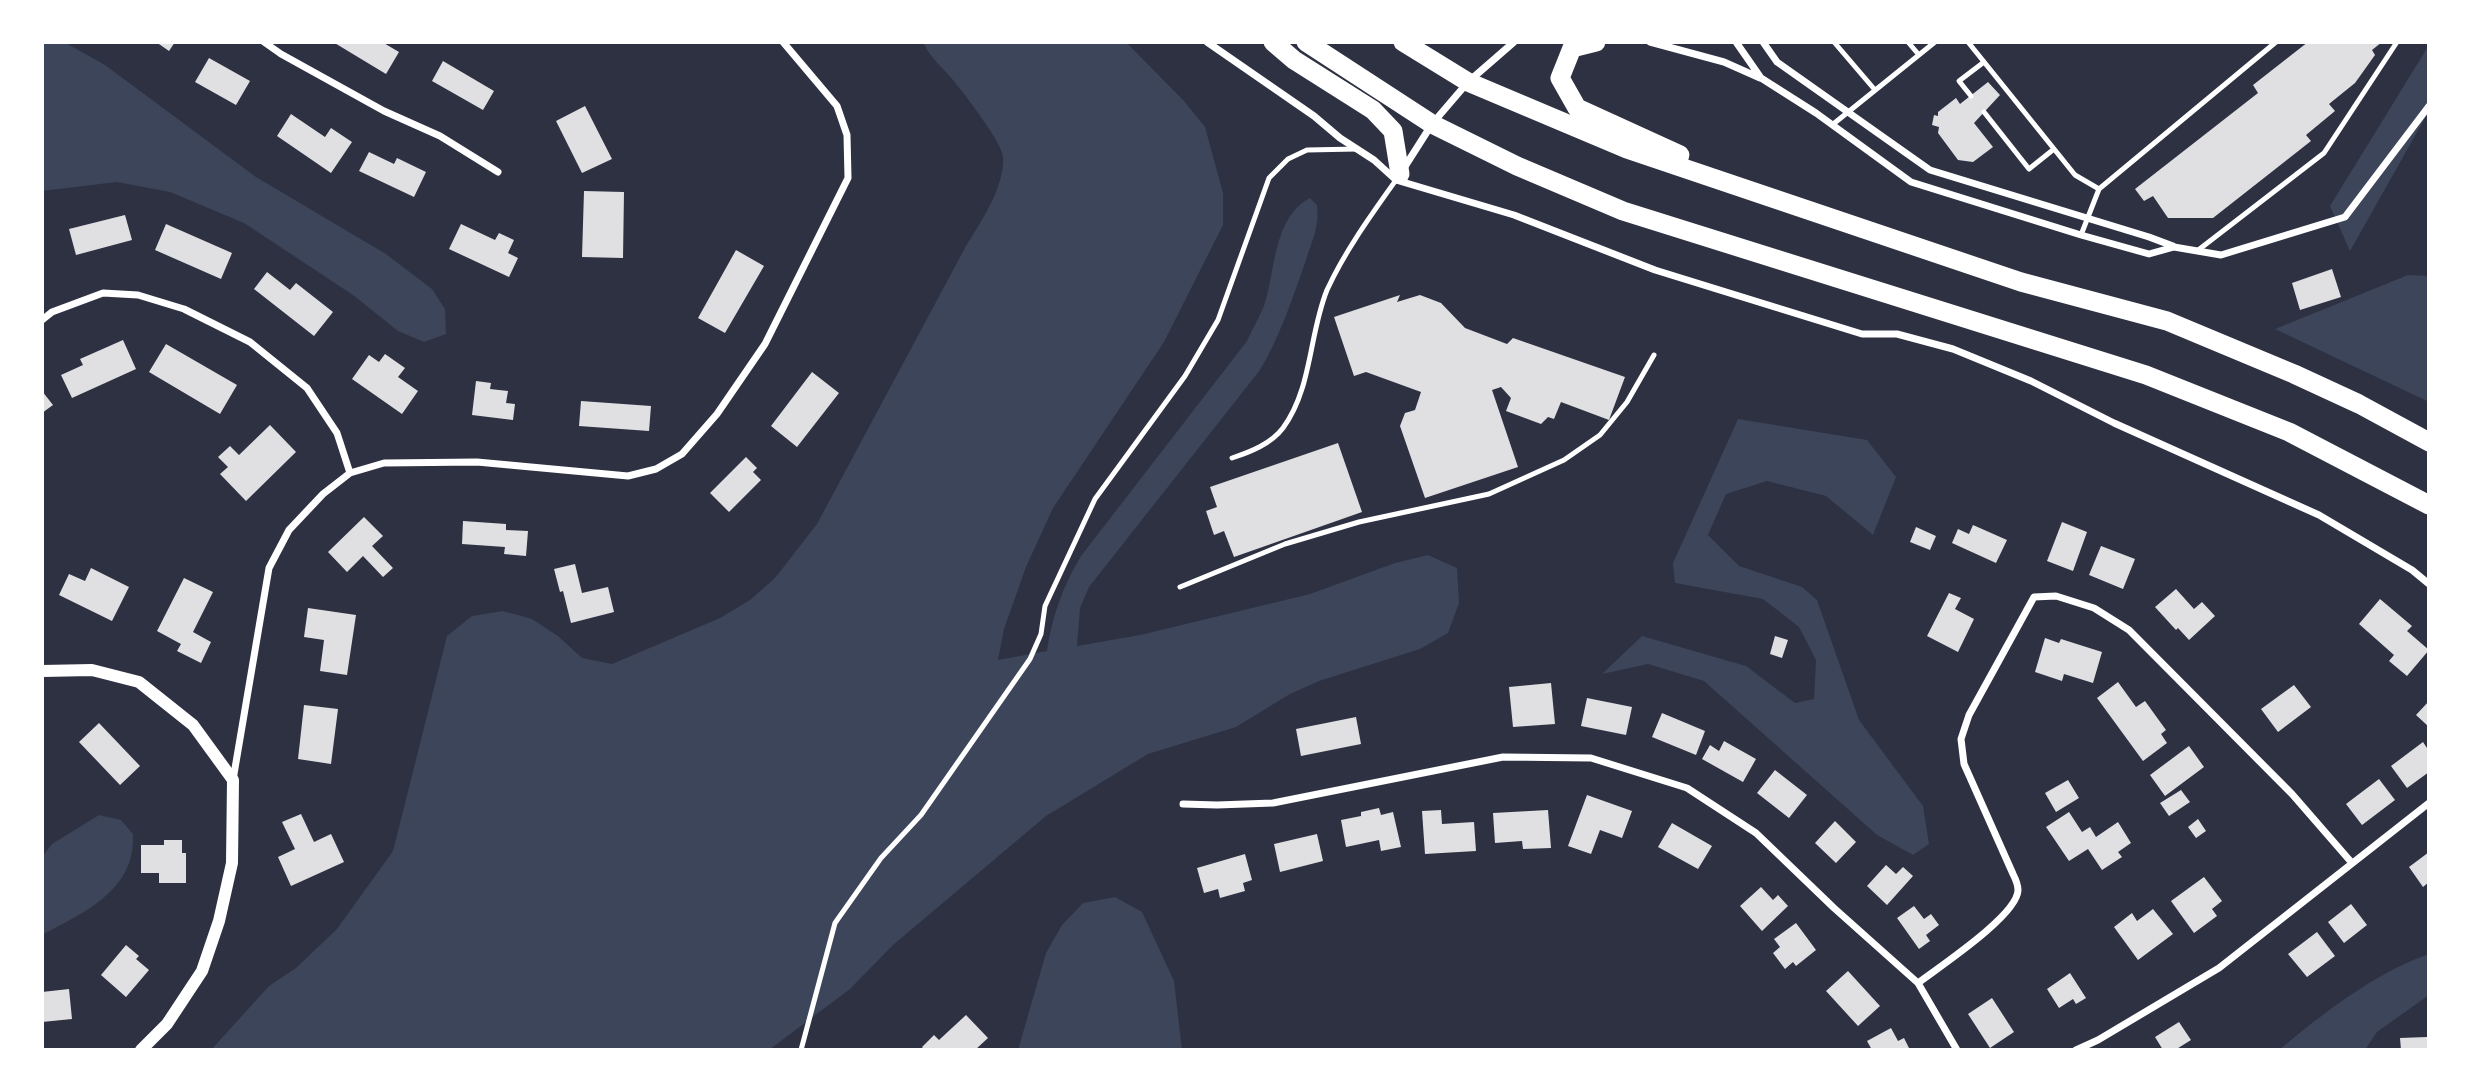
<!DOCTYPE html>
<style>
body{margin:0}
#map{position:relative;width:2471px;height:1092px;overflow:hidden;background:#2d3142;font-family:"Roboto Condensed",sans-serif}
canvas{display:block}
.frame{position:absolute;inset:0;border:44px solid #fff;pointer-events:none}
</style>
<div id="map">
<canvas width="2471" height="1092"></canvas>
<div class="frame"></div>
</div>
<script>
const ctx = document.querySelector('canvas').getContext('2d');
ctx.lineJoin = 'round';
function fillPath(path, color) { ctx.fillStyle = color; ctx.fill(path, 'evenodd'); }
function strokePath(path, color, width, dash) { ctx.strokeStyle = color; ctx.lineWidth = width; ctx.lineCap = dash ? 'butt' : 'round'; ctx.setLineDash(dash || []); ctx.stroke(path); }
const green = new Path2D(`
 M42,42H64L105,65L256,177L386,254L432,289L445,309L446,334L424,342L398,331L353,295L244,223L170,192L117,182L42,191Z
 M923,42H1126L1184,101L1205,127L1223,193V225L1164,342L1053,508L1026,567L1004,629L998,660L1047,651C1052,616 1063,586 1081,556L1247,341C1252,329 1259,318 1264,306C1276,271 1273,217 1310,198L1317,205C1320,225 1311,244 1305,263C1292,300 1280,336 1260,370L1089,587L1080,608L1077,646L1140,635L1310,594L1395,563L1428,555L1457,568L1459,603L1448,633L1420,649L1319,681L1290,694L1236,727L1148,754L1046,816L893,945L850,989L769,1050H211L269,986L296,968L337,929L393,851L447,636L472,616L503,611L532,619L558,636L582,658L612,664L720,618L750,600L775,578L817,524L966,246C981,222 1005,186 1003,157C1002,142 964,94 953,80C941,66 931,59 923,42Z
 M2429,45V111L2350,251L2330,206Z
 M2408,275L2429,276V402L2275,329Z
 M1738,419L1867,440L1896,477L1873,535L1826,496L1767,481L1726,494L1708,535L1739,566L1802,587L1817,600L1859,720L1923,806L1929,844L1913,855L1877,835L1704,681L1648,664L1602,674L1642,636L1746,666L1795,703L1814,699L1816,660L1799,627L1763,599L1675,583L1673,563Z
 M99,815L121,820L133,834C133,841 133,849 131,856C122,897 75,917 42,935V857L52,844Z
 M1115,897L1142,912L1174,981L1182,1050H1018L1046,953L1062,925L1083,903Z
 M2429,954V995L2377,1032L2365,1050H2279C2322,1014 2376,972 2429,954Z`);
const building = new Path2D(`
 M156,42H175L169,51Z
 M333,42H382L399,52L386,74Z
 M2308,42H2382L2372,50L2375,55L2355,83L2329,104L2335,111L2306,135L2311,141L2213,218H2168L2153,196L2144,201L2135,189L2258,93L2253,85Z
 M209,58L250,81L236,105L195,82Z
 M443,61L494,91L483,110L432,81Z
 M1988,82L2000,95L1974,123L1993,147L1973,162L1958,160L1938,133L1939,127L1932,125L1934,115L1938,116V112L1956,98L1960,104Z
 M585,106L612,159L582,173L556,121Z
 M291,114L325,137L331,128L352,142L331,173L277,136Z
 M369,152L394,164L397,158L426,172L414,197L359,171Z
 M584,191L624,192L623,258L582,257Z
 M125,215L132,240L76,255L69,229Z
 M166,224L232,253L221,279L155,250Z
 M461,224L495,240L499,233L514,240L508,253L518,258L509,277L449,249Z
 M736,250L764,266L725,333L698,318Z
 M2332,269L2341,297L2300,310L2292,283Z
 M267,272L290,290L296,283L333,312L314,336L254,289Z
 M1400,295L1397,302L1420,295L1441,303L1465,328L1507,344L1513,338L1625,377L1609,420L1561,402L1554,419L1548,417L1541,424L1506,411L1511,398L1501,387L1492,390L1518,467L1425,498L1400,426L1405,413L1415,410L1421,392L1366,372L1354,376L1334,317Z
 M123,340L136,369L72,398L61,375L83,365L80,359Z
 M166,344L237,385L220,414L149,372Z
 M385,354L405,368L398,377L418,391L402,414L352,379L369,355L379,362Z
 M812,372L839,393L797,447L771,426Z
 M476,381L491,383L490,389L508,391L506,403L515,404L513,420L472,415Z
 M42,391L53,405L42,413Z
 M581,401L651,406L649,431L579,426Z
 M270,425L296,452L246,501L220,474L228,467L218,457L230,446L239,455Z
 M1338,443L1362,512L1234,557L1224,531L1214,535L1206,511L1217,507L1210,487Z
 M746,457L757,468L753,472L761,480L729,512L710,493Z
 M364,517L383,536L372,546L393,568L383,577L363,556L347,572L328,552Z
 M463,521L506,524V530L528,531L526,556L504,554L505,547L462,544Z
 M2062,522L2087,532L2073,571L2047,561Z
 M1973,525L2007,540L1996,563L1952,543L1958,529L1969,534Z
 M1916,527L1936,536L1930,550L1910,542Z
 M2101,546L2135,559L2123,589L2089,575Z
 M575,564L582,593L608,587L614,612L571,623L563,591L560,592L554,569Z
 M91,568L129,587L112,621L59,595L69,574L85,581Z
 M184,578L213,592L193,632L211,642L201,663L177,651L181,644L157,631Z
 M2176,589L2194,609L2202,602L2215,616L2189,640L2178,628L2176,630L2155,607Z
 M1949,593L1961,598L1955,609L1974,619L1958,652L1927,636Z
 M2380,599L2412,626L2407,631L2429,650L2407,676L2389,661L2394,655L2359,624Z
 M308,608L356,615L347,675L320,671L324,640L304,637Z
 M1775,636L1788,640L1782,658L1770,654Z
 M2045,638L2059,643L2061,639L2102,652L2093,683L2064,674L2062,681L2035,672Z
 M2118,682L2136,707L2145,701L2166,730L2161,734L2167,743L2143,761L2097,698Z
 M1551,683L1555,724L1513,727L1509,687Z
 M2294,685L2311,707L2278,732L2261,709Z
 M1587,698L1632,707L1626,735L1581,726Z
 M2429,701V727L2416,715Z
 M304,705L338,709L331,764L298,759Z
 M1662,713L1705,731L1696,755L1652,737Z
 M1356,717L1361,744L1301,756L1296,729Z
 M99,723L140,766L120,785L79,742Z
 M1724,741L1756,759L1743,782L1702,759L1710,745L1719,751Z
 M2423,742L2429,751V772L2407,788L2391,766Z
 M2189,746L2204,767L2165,796L2150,775Z
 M1775,770L1807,795L1789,818L1757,793Z
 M2379,779L2395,800L2362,825L2346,804Z
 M2068,780L2079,798L2056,812L2045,793Z
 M2181,790L2190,802L2169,816L2160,803Z
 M1587,795L1632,811L1622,838L1600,830L1591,854L1568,846Z
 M1379,808L1381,815L1393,812L1401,847L1381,851L1379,840L1346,847L1341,820L1361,816V812Z
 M1441,810L1442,824L1474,822L1476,851L1425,854L1422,811Z
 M1548,810L1551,848L1523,849L1522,841L1495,843L1493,813Z
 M2069,812L2082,832L2090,827L2096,837L2118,822L2131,843L2118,852L2122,857L2102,870L2088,849L2069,861L2046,827Z
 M301,814L314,842L331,834L344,862L291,886L278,857L295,849L282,822Z
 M2198,819L2206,831L2196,838L2188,827Z
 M1835,821L1856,842L1836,863L1815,843Z
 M1672,823L1712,846L1698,869L1658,847Z
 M1317,834L1323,861L1280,872L1274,844Z
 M164,840H182V853H186V883H159V873H141V845H164Z
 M2429,852V882L2423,887L2409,867Z
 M1245,854L1252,880L1243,883L1245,891L1220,898L1218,889L1204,893L1197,868Z
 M1886,865L1896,874L1903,867L1913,876L1887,905L1867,886Z
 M2204,877L2222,901L2212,909L2217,916L2194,933L2171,901Z
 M1761,887L1773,900L1778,895L1788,906L1762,931L1740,906Z
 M2351,904L2367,925L2344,943L2328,922Z
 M1914,906L1924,919L1931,914L1939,925L1926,935L1930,941L1919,949L1897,918Z
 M2153,909L2173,934L2138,960L2114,927L2132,913L2137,921Z
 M1796,923L1816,950L1796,966L1793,962L1785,969L1773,953L1780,947L1774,939Z
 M2317,932L2335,956L2307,977L2288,954Z
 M126,945L139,956L136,959L149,970L126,997L101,975Z
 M1848,971L1880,1006L1858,1026L1826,991Z
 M2070,973L2086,998L2076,1004L2073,999L2059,1008L2047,989Z
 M69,989L72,1019L42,1022V992Z
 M1992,998L2014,1032L1990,1048L1968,1014Z
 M966,1015L988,1038L975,1050H924L922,1047L934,1035L939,1040Z
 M2179,1022L2191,1040L2175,1050H2163L2155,1037Z
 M1891,1028L1898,1041L1904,1038L1910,1050H1872L1867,1041Z
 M2427,1037V1050H2401L2400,1038Z`);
const service = new Path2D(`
 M1834,42L1875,90
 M1908,42L1919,55
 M1968,42L2075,175L2099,189
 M1971,96L1959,81L1984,62
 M1984,112L2029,169L2054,149
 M1832,125L1935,42
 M2081,235L2099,189L2276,42
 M2197,251L2324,153L2397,42
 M1232,458C1250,452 1271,444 1283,428C1312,389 1309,334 1327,290C1345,251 1371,215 1396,180
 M1180,587L1285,544L1359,522L1489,494L1564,460L1600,435L1627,402L1654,355
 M801,1050L835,923L881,858L921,815L1030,659L1041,634L1045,606L1095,499L1185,376L1218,320L1269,178L1288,159L1307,150L1357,149`);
const minor = new Path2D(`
 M264,42L281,54L384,111L440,136L498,172
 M1207,42L1314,116L1340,138L1374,160L1396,180L1514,215L1655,270L1862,334H1897L1953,349L2031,381L2114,423L2319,515L2412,570L2429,584
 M1650,42L1724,62L1760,78
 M1736,42L1761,78L1816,113L1911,182L2081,235L2149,254L2174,247L2221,255L2345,217L2429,106
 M1763,42L1777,62L1930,170L2149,237L2173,246
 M1404,168L1432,124L1468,82L1514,42
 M42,320L52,312L103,293L138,295L184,309L250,342L307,388L337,433L350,473
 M233,780L269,568L289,530L323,494L350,473L384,463L477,462L628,476L656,469L682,454L717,414L765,344L848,178L847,135L837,106L783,42
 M1183,804L1217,805L1273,803L1503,757L1591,758L1687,788L1756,833L1834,908L1918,983L1957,1050
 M1918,983C1939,967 2018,915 2018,890C2018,885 2015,878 2013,874L1964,764L1961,739L1969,715L2034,597L2056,596L2094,608L2129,630L2292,794L2352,863
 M2076,1050L2098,1040L2219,968L2429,803`);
const tertiary = new Path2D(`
 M42,671L92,670L139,682L193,725L233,780L232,863L219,921L202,971L167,1024L141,1050`);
const trunk = new Path2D(`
 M1273,42L1294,60L1373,110L1393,131L1400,174
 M1306,42L1432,124L1517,166L1623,211L2146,375L2289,432L2429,505
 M1403,42L1468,82L1627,149L2021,282L2167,321L2294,374L2359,404L2429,442
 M1596,42L1572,48L1560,78L1577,108L1680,155`);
fillPath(green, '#3c4559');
fillPath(building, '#e0e0e3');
strokePath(service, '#fff', 5);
strokePath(minor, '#fff', 7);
strokePath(tertiary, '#fff', 12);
strokePath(trunk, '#fff', 19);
</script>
